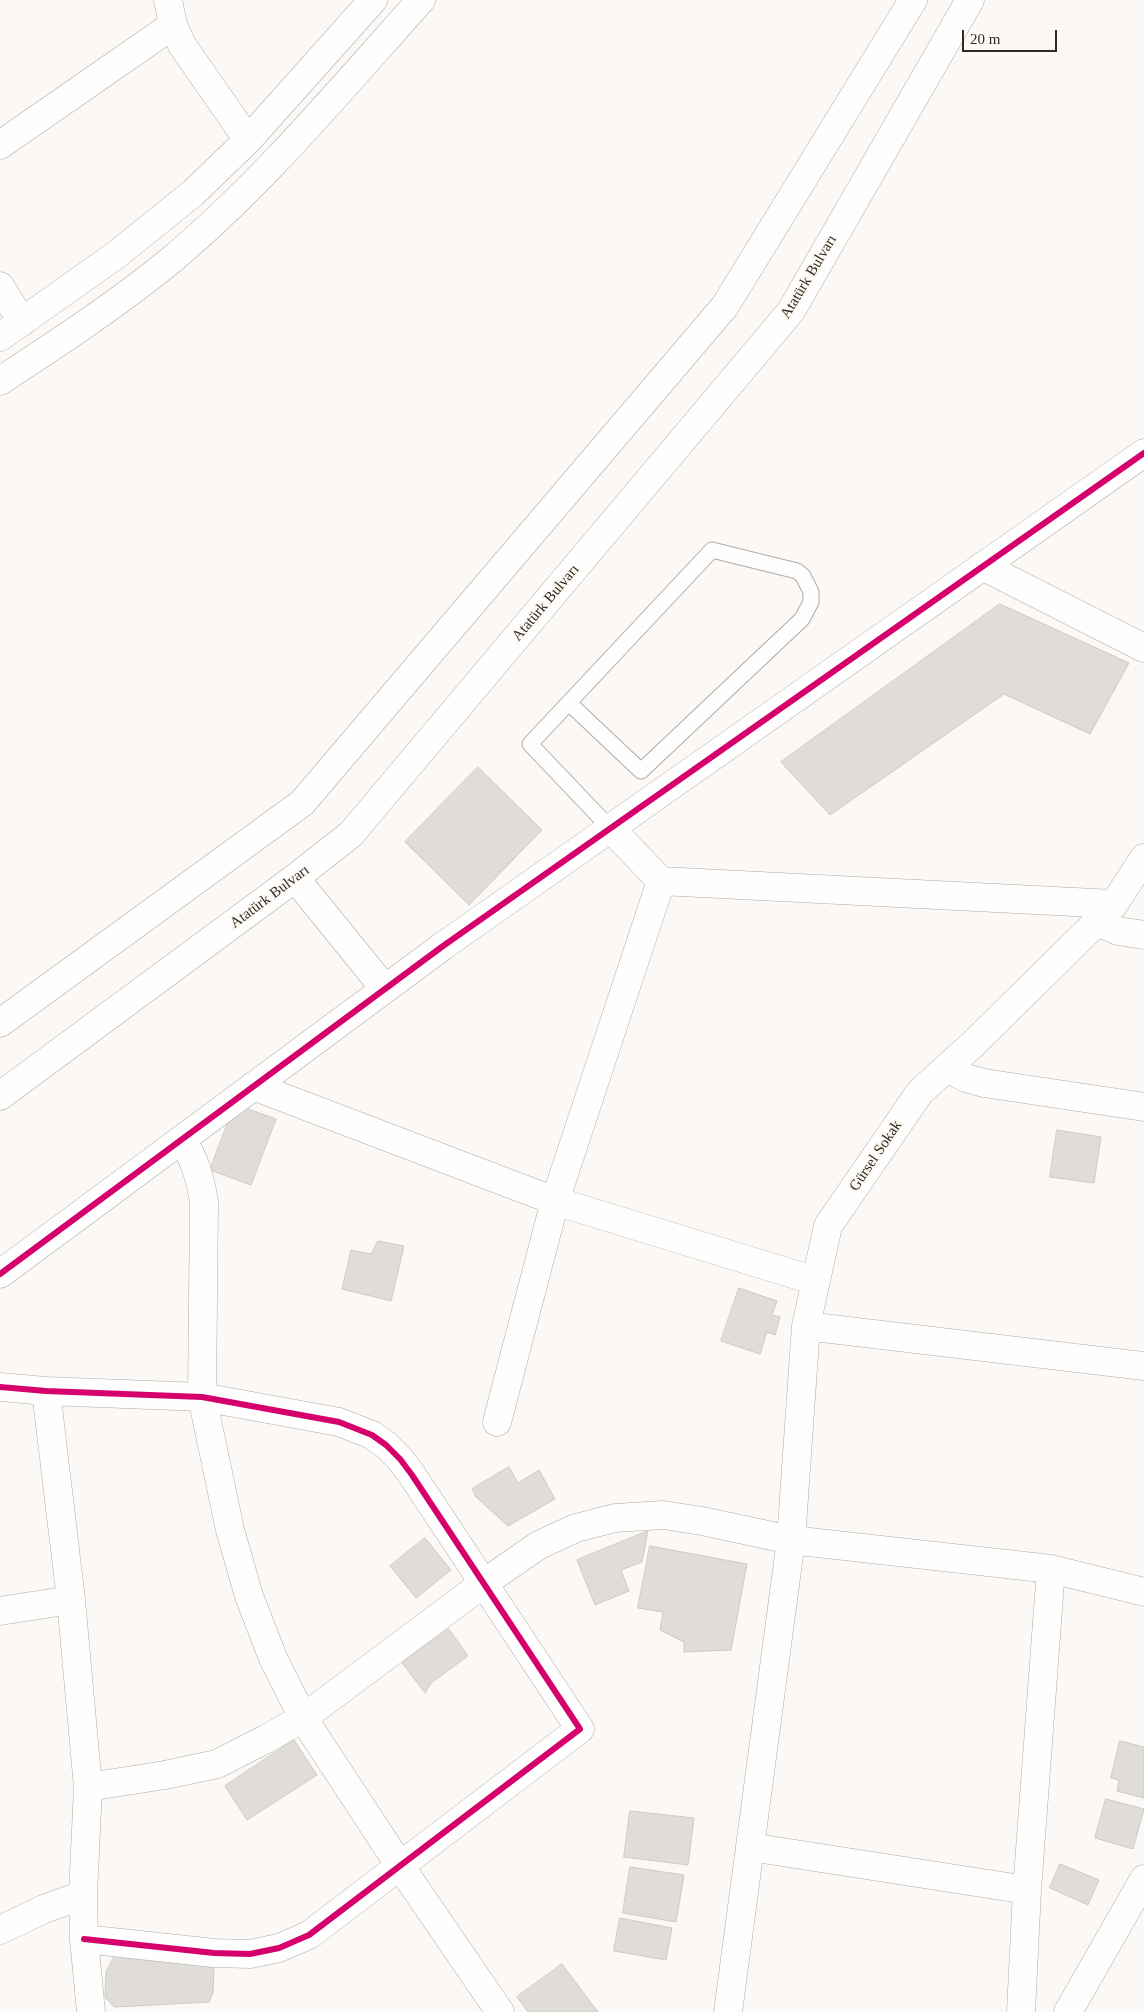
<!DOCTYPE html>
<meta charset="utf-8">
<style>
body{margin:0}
#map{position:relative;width:1144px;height:2012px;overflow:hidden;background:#fbf8f5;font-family:"Times New Roman",serif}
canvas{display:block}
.scale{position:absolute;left:962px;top:30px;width:95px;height:22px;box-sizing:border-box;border:2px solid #302b25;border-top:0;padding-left:6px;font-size:15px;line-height:18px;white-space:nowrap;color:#302b25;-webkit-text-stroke:4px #fef9f2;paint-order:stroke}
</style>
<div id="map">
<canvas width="1144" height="2012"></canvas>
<div class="scale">20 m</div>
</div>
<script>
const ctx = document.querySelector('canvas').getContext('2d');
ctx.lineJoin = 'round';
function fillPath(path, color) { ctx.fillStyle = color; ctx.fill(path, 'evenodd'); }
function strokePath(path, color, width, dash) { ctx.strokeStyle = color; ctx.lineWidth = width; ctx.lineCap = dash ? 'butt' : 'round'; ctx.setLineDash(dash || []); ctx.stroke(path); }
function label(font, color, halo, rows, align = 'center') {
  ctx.font = font + ' "Times New Roman",serif'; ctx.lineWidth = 4.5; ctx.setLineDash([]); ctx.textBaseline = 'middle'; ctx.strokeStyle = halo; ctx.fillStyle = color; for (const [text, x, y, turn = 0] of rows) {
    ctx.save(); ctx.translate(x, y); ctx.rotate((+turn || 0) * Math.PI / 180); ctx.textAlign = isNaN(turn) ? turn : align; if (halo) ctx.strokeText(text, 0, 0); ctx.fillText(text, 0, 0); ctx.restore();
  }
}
const building = new Path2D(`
 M1000,604L1129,663L1090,734L1004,694L830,815L781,762Z
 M478,767L542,830L469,905L405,842Z
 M235,1104L276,1119L251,1185L210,1170Z
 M1057,1130L1101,1137L1094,1183L1050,1177Z
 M378,1241L404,1246L391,1301L342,1289L351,1250L371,1254Z
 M739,1288L777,1301L772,1315L780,1317L775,1335L767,1332L760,1354L721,1341Z
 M509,1467L518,1483L539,1470L555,1499L508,1526L476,1497L472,1489Z
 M648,1531L642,1562L621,1570L629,1591L595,1605L577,1560Z
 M425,1538L451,1570L416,1598L390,1566Z
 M650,1546L747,1564L731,1650L684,1652V1642L660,1630L663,1612L638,1608Z
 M449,1629L468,1656L431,1683L425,1693L402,1663Z
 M294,1740L317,1775L247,1820L225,1786Z
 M1120,1741L1144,1747V1798L1117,1791L1119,1780L1111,1778Z
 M1106,1799L1144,1809L1133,1849L1095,1838Z
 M630,1811L694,1818L688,1865L624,1857Z
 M1060,1864L1099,1880L1088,1905L1050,1888Z
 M630,1867L684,1875L676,1922L623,1913Z
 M620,1918L672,1928L666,1960L614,1951Z
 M117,1952L201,1962L214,1969L213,1993L209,2002L114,2007L105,1997L106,1972Z
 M562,1964L598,2012H528L517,1997Z`);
const lane = new Path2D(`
 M569,703L641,771L802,619L811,602V592L803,576L797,571L712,550L530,744L610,828`);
const street = new Path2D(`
 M168,0L173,25L182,45L248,140
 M0,145L173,25
 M0,286L22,322
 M0,337L116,255L193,193L248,140L373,0
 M0,381C58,343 116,305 170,261C263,183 340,90 421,0
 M982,566L1144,648
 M610,828L661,881
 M295,878L385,989
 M1097,922L1118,931L1144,935
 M947,1068L966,1078L984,1083L1144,1107
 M253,1086L555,1201L816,1281
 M182,1139C195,1161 200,1177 204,1202L202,1397L230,1530L249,1596L273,1658L303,1718L400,1866L500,2012
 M0,1274L443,946L1144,453
 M806,1326L1144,1366
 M0,1387L46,1391L202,1397L339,1422L372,1435L386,1445L400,1459L412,1475L580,1729L309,1935L279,1948L250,1954L214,1953L84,1939
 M46,1391L71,1600L88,1787L83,1895L84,1939L91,2012
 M497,1422L555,1201L661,881L1114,904
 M0,1611L71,1600
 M88,1787L165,1775L217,1764L266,1739L303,1718L484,1583L539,1545L576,1528L615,1518L663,1515L702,1521L791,1540L1051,1569L1144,1592
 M750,1847L1027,1890
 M0,1930L44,1909L83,1895
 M728,2012L791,1540L806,1326L828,1226L920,1092L972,1045L1097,922L1114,904L1144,858
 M1021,2012L1027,1890L1051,1569
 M1068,2012L1144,1879`);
const primary = new Path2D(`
 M0,1023L302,803L725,306L913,0
 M0,1096L295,878L351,834L791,311L970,0`);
const cycleway = new Path2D(`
 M0,1274L443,946L1144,453
 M0,1387L46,1391L202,1397L339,1422L372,1435L386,1445L400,1459L412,1475L580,1729L309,1935L279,1948L250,1954L214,1953L84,1939`);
const streetNames = [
 ["Atatürk Bulvarı",809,277,-59],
 ["Atatürk Bulvarı",546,603,-50],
 ["Atatürk Bulvarı",270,897,-37],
 ["Gürsel Sokak",876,1156,-56]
];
fillPath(building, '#e0dcd7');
strokePath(building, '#cdc9c5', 1);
strokePath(lane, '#afaba6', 17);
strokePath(street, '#afaba6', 29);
strokePath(primary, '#afaba6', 29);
strokePath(lane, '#fefefe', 15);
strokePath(street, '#fefefe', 28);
strokePath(primary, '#fefefe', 28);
strokePath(cycleway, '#d6006c', 6);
label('15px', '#302b25', '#fef9f2', streetNames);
</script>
